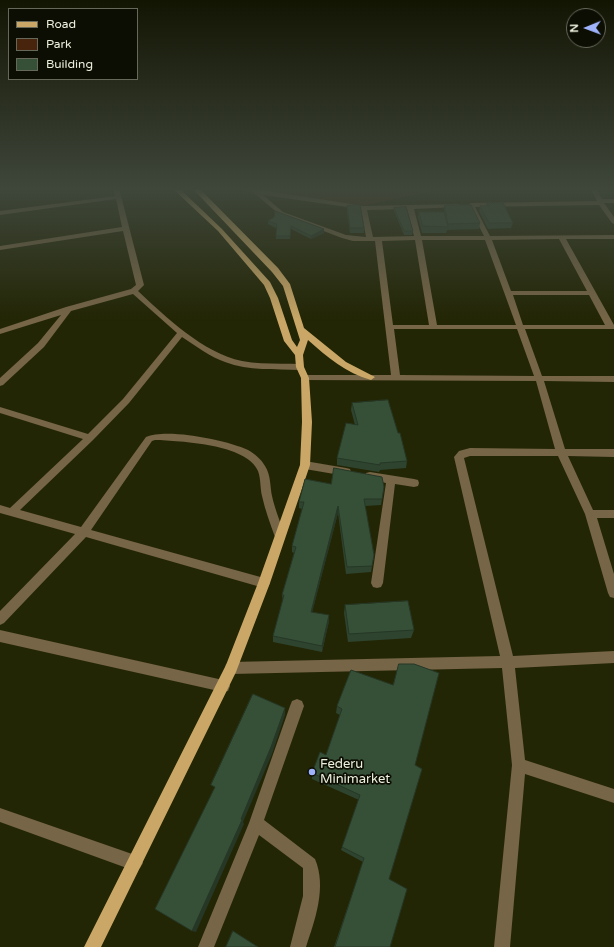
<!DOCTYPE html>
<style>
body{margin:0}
#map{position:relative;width:614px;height:947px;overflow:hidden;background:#232605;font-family:"Varela Round",sans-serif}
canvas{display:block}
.legend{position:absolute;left:8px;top:8px;width:130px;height:72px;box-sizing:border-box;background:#0c0e03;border:1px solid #66685a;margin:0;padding:5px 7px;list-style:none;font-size:12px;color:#edf0dd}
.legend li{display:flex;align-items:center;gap:8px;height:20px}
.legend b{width:20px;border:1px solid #66685a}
.north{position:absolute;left:566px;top:8px;width:40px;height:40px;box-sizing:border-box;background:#0c0e03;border:1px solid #66685a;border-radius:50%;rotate:269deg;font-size:11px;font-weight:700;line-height:16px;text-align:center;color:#edf0dd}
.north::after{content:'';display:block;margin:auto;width:14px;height:18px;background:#9fb3fd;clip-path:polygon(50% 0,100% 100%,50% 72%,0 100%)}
</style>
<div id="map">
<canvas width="614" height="947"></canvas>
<ul class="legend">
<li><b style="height:5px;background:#caa766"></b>Road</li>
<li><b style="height:11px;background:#49240c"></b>Park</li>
<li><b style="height:11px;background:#364f37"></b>Building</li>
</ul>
<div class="north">N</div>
</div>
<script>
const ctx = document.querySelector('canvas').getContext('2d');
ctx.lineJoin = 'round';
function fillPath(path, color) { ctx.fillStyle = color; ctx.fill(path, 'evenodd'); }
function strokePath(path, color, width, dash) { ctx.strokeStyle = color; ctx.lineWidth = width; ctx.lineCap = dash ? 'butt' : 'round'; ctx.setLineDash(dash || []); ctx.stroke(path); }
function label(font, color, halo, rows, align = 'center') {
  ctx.font = font + ' "Varela Round",sans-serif'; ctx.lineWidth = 3.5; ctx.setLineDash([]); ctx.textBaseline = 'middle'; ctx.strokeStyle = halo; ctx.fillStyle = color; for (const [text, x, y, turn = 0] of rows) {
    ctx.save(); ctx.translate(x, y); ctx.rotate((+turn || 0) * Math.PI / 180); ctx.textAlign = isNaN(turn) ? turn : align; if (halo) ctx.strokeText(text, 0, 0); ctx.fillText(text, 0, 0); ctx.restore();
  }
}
const green = new Path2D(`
 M244,188H448L366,205L247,194Z`);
const minor = new Path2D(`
 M113,188H119L144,285L138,291C166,317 203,353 242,361C261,365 281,363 300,364L304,367L300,370C275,369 249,371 225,362C210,357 196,346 182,337L129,403L93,440L20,510L81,527L146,437C167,428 226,440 248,450C255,454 261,459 265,466C271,475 270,487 272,496C275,510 281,523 285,537L284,540L280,542L276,540L275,537C270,523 265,510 262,496C260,488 261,479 258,471C247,444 180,441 155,440L152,441L91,530L264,578L268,579L270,583L268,587L264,588L86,537L4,623L0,625V611L75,534L0,513V505L10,508L83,439L0,413V407L88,434L123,399L177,333L133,294L71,311L44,347L3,385L0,386V378L38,343L61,315L0,334V329L66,307L131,289L136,285L123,231L0,250V246L122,227L116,199L0,215V211L115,196Z
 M248,188L364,206L459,204L460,205L457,207L414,209L421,236H484L468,205L471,203L597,201L590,188H596L602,199H614V203H604L614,217V224L612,223L599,205L475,207L490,236L614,235V239H566L614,325V329H525L542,376H614V382L544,381L565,449H614V457L568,456L593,510H614V518H597L614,574V598L610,597L608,593L585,514L558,456H470L464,458L513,656L614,651V663L515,668L525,760L614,789V803L525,774L510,947H494L512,765L502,668L231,674L226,672L225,668L226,664L231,662L500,656L454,457L459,451L470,448L555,449L536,381L302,380L301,378L305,375H391L375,241H353L342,238L279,214ZM263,195L361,209L366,237L346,235L283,212ZM407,209L414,236L373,237L367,210ZM559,239L587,291H511L492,240ZM415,240L429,325H393L382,241ZM422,240H485L516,325H437ZM513,295H589L605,325H523ZM394,329H517L534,376L400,375Z
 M305,461L346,468L350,469L351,472L350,475L346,476L305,469L300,465Z
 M370,472L414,479L418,480L419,483L418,486L414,487L395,484L383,583L381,587L377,588L373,587L371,583L386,483L366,479L365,476L366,473Z
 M0,630L223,680L228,681L230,686L228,691L223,692L0,642Z
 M297,699L302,701L304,706L264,820L315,859C327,887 315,920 306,947H290L303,896V868L259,835L214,947H198L249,823L290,706L292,701Z
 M0,808L135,855L140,858L143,863L140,868L135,871L0,822Z`);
const major = new Path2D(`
 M172,188H179L222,229L270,282L278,298L292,340L297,347L300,340L283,286L272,272L192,188H199L278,268L290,284L304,328L346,362L375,377L371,380C346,373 327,357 308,340L303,355L304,367L309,378L312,422L310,465L270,583L236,672L101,947H84L226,665L258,583L300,465L302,422L301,378L296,367L295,355L284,341L270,298L264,285L218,231Z`);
const wall = new Path2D(`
 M487,203L513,223L511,228L488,229L479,211L480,206H486Z
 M445,205L480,223L479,229L447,230L446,233H422L418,218L419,212L445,215L444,210Z
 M347,206L364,228V233H350L347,211Z
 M394,208L413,231L412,235H404L394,211Z
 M268,221L324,233L311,239L291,229L290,239H276V228L268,224Z
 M352,403L407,461L406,468L380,470L379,472L337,465V458L355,425L351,410Z
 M331,484L384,487L381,505L365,506L374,555L371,572L346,574L338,513L312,612L329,621L322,652L273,642V636L283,601L282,595L294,553L292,552V546L302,509L299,508V502Z
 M345,605L414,630L411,638L348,642L344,613Z
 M351,670L415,765L389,879L390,947H334L363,862L341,850L359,800L312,779V773L326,755L340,715L336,713L337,706Z`);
const shadedWall = new Path2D(`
 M324,229V233L311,239V236Z
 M338,506V513L311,617V612Z
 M329,615V621L322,652V646Z
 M285,708V715L272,754L243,822L244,824L196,932L192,931L241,819Z`);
const building = new Path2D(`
 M487,203H503L513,223H489L480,206H489Z
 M360,205L364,228H350L347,206Z
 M445,205H471L480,223L448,224Z
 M406,207L413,231H404L394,208Z
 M275,211L324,229L311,236L291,226L290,236H276L277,224L268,221L274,217Z
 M419,212H444L448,227L423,226Z
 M388,400L398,433H400L407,461L380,463V465L337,458L346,423L358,425L352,403Z
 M334,468L382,477L384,487L382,499H364L374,555L372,566L347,567L338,506L311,612L329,615L322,646L273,636L284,595H282L296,547L292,546L304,502H299L305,479L331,484Z
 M408,601L414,630L349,634L345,605Z
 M399,664H414L439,673L415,765L422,769L389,879L407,889L390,947H335L364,858L342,847L360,795L312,773L320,752L326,755L342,709L337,706L351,670L393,685Z
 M253,694L285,708L271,747L241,819L242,820L192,931L155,909L215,787L211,785Z
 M233,931L258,947H226Z`);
const markers = [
 [312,772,4,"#9fb3fd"]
];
const nearPoinames = [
 ["Federu",320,765],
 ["Minimarket",320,780]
];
fillPath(green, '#49240c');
fillPath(minor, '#766547');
fillPath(major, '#caa766');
fillPath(wall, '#2e442f');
fillPath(shadedWall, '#263726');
fillPath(building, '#364f37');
strokePath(building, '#263726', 1);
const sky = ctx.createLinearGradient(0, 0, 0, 321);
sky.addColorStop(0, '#131503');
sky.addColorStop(0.59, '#3f473b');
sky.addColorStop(1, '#3f473b00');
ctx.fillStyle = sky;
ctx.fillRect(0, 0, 614, 321);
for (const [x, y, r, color] of markers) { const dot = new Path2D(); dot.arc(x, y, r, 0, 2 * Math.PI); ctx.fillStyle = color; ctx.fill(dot); strokePath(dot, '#0c0e03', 1.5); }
label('13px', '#edf0dd', '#0c0e03', nearPoinames, 'left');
</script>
